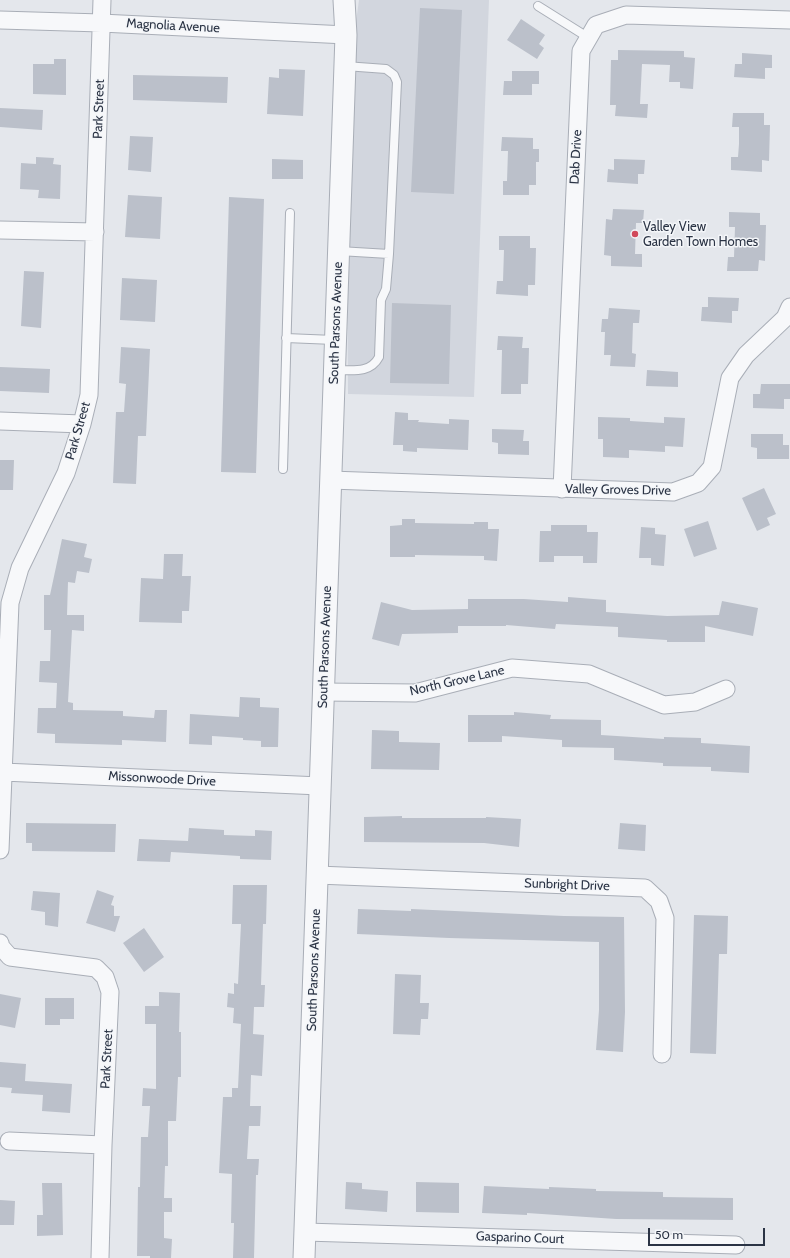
<!DOCTYPE html>
<style>
body{margin:0}
#map{position:relative;width:790px;height:1258px;overflow:hidden;background:#e4e7ec;font-family:Cabin,sans-serif}
canvas{display:block}
.scale{position:absolute;left:648px;top:1228px;width:117px;height:18px;box-sizing:border-box;border:2px solid #2b3445;border-top:0;padding-left:5px;font-size:12px;line-height:14px;white-space:nowrap;color:#2b3445;-webkit-text-stroke:3px #f4f6f9;paint-order:stroke}
</style>
<div id="map">
<canvas width="790" height="1258"></canvas>
<div class="scale">50 m</div>
</div>
<script>
const ctx = document.querySelector('canvas').getContext('2d');
ctx.lineJoin = 'round';
function fillPath(path, color) { ctx.fillStyle = color; ctx.fill(path, 'evenodd'); }
function strokePath(path, color, width, dash) { ctx.strokeStyle = color; ctx.lineWidth = width; ctx.lineCap = dash ? 'butt' : 'round'; ctx.setLineDash(dash || []); ctx.stroke(path); }
function label(font, color, halo, rows, align = 'center') {
  ctx.font = font + ' Cabin,sans-serif'; ctx.lineWidth = 3; ctx.setLineDash([]); ctx.textBaseline = 'middle'; ctx.strokeStyle = halo; ctx.fillStyle = color; for (const [text, x, y, turn = 0] of rows) {
    ctx.save(); ctx.translate(x, y); ctx.rotate((+turn || 0) * Math.PI / 180); ctx.textAlign = isNaN(turn) ? turn : align; if (halo) ctx.strokeText(text, 0, 0); ctx.fillText(text, 0, 0); ctx.restore();
  }
}
const built = new Path2D(`
 M359,0H489L474,397L348,394L347,235L354,36Z`);
const building = new Path2D(`
 M420,8L462,10L454,194L411,192Z
 M521,19L545,35L539,44L544,48L537,59L507,40Z
 M618,50L684,51V57L695,58L693,89L680,88V82H669L670,65L642,64L640,104H648L647,118L615,116L616,105H610L611,60H618Z
 M742,53L772,55V68H765V79L734,77L735,64H742Z
 M54,59H66V95L33,94V64H54Z
 M279,69L305,70L303,116L267,114L269,77L279,78Z
 M512,71H539V84H532V95H503L504,81H512Z
 M133,75L228,77L227,103L133,100Z
 M0,108L43,110L42,130L0,127Z
 M733,113H764V125H770L769,161L762,160V172L731,170V157H738L739,144V127H732Z
 M130,136L153,137L151,172L128,170Z
 M502,137L533,138V149H539V162H536V185H529V195H503V181H507L508,151H501Z
 M36,157L54,158L53,164L61,165L60,199L38,198L39,190L20,189L21,163L36,164Z
 M272,159L303,160V179H272Z
 M614,159L645,160L644,174H638V184L607,182L608,169L614,170Z
 M128,195L162,197L160,239L125,237Z
 M229,197L264,199L256,473L221,472Z
 M613,209L644,210L643,223H636L635,254H642V267L611,266V256L604,255L606,219L612,220Z
 M729,212L760,213V225H766L765,261L759,260L758,271H727L728,257H734L735,227H729Z
 M499,236H530V248H536L535,285H528V296L496,294L497,281H503L504,250H499Z
 M24,271L44,272L41,328L21,326Z
 M122,278L157,280L155,322L120,320Z
 M708,297L739,298L738,311H732V323L701,321L702,307H708Z
 M392,303L451,305L449,384L390,383Z
 M609,308L640,310L639,323H633L632,353L636,354L635,367L610,366L611,355H604L605,332H601L602,319H608Z
 M498,336L523,337L522,348H529L528,384H521V394H501L502,350H497Z
 M121,347L150,349L146,436H138L136,484L113,483L116,412H124L126,384L119,383Z
 M0,367L50,369L49,393L0,391Z
 M647,370L678,372V387L646,386Z
 M761,384H790V399H784V409L753,408V394H760Z
 M395,412L408,413V420H419L418,422L449,424V419L469,420L468,450L417,448V452L403,451V445H393Z
 M598,417L630,418V421L664,423V417L685,418L683,447L665,446V452L629,450V458L603,457V439H598Z
 M492,429L524,430L523,441H529V455L498,454V443L492,442Z
 M751,434H783V445H789V459H757V448L751,447Z
 M0,460H14L13,490H0Z
 M764,488L776,514L767,518L770,525L757,531L742,498Z
 M402,519H415V523L474,524V522H488V529H499L497,561L484,560V556L415,555V557H390V526L402,525Z
 M708,521L717,549L694,557L684,529Z
 M551,525H587V532H598L597,563H583V556H554V562H539L540,531H551Z
 M641,527L655,528V534L666,535L664,566L651,565V558H639Z
 M62,539L87,544L84,557L92,559L89,573L77,571L75,583L68,582L67,615H84V631L72,630L68,702L73,703V710L123,711V716L154,718L155,710H167L166,742L122,740V745L55,743V734L37,733L38,708H56L57,683L39,682L40,661H50L51,630H44V595H50Z
 M164,554H183L182,576H191L189,611H182V623L139,622L141,578L163,579Z
 M568,597L606,600V612L667,616L719,615L722,601L758,608L753,636L705,626V642H667V640L618,637V627L556,624L555,629L506,625V626H458V633L402,634L399,646L372,639L381,602L412,610L468,609V599H524L568,602Z
 M240,697L260,698V707L279,708L278,747H261V741L243,740V738L212,736V745L189,744L190,714L239,717Z
 M514,712L551,715L550,719L601,720V735L664,739V737L701,738V743L750,746L749,773L711,771V767L663,766V763L614,760V748L562,747V740L502,736V742H468V715H514Z
 M372,730L399,731V742L440,743L439,770L371,769Z
 M402,816V818H486V817L521,819L519,847L484,843L364,842V817Z
 M26,823L116,824L115,852L32,851V843H26Z
 M620,823L646,825L645,851L618,849Z
 M189,828L224,830V835L255,836V830L272,831L271,860L240,859V856L171,852L170,862L137,861L139,839L188,841Z
 M233,885H267L266,924H263L261,985H265L264,1007H254L253,1034L264,1035L262,1076L251,1075L250,1106H261L260,1126H249L247,1159H259L258,1175H256L254,1258H233L234,1223H231L232,1174L219,1173L223,1097H232V1088H238L241,1024L233,1023L234,1008L227,1007L228,993L234,994V983L238,984L241,924H232Z
 M97,890L114,896L111,905L114,906V916H120L115,932L86,923Z
 M33,891L60,893L58,927L45,925V912L31,910Z
 M358,909L411,911V909L564,916L624,917L625,1012L623,1052L596,1050L599,1010V942L449,938L357,934Z
 M694,915L728,916L727,954H719L716,1054L690,1053Z
 M144,928L164,957L144,972L123,943Z
 M395,974L421,975L420,1003H429L428,1019H421L420,1035L393,1034Z
 M159,992L180,993L179,1032H181V1077H178L176,1121H168V1166H165L164,1198H172V1212H164V1238L172,1239L171,1258H150V1256H137L138,1187H140L141,1137H148L150,1106H142L143,1088L156,1089V1024H145V1006H159Z
 M0,994L21,998L15,1028L0,1025Z
 M45,998H74V1019H60V1025H45Z
 M0,1062L26,1064L25,1081L72,1084L70,1113L42,1111L43,1095L11,1093L12,1088L0,1087Z
 M346,1182L362,1183V1189L388,1191L387,1212L345,1209Z
 M416,1182L459,1183V1213L416,1212Z
 M42,1183H62L63,1235L37,1236V1215H43Z
 M484,1186L549,1189V1187L596,1189V1191L663,1192V1197L733,1198V1220L616,1219L527,1213V1215L482,1213Z
 M0,1200L15,1201L14,1225H0Z`);
const service = new Path2D(`
 M538,6L589,38
 M339,251L389,254
 M286,338L334,340
 M335,370C352,370 370,374 379,357L381,300L386,289L389,254L397,82L394,75L386,69L345,66
 M283,469L290,213`);
const minor = new Path2D(`
 M0,20L101,23L346,35
 M0,230L95,232
 M0,421L82,424
 M330,480L673,492L698,483L712,467L730,378L746,355L785,318L790,307
 M562,489L581,51L596,25L626,15L790,20
 M323,692L415,693L512,668L589,674L664,705L695,702L726,689
 M3,772L320,786
 M0,850L10,603L20,568L66,473L82,424L89,395L102,0
 M317,875L645,888L659,901L665,918L662,1054
 M0,943L1,947L10,957L96,968L105,977L110,992L103,1145L100,1258
 M9,1141L103,1145
 M305,1232L736,1245`);
const tertiary = new Path2D(`
 M304,1258L346,35L344,0`);
const markers = [
 [635,234,4,"#d1495b"]
];
const streetNames = [
 ["Magnolia Avenue",173,26,3],
 ["Park Street",99,109,-88],
 ["Dab Drive",576,157,-87],
 ["South Parsons Avenue",336,323,-88],
 ["Park Street",78,431,-74],
 ["Valley Groves Drive",618,490,1],
 ["South Parsons Avenue",325,647,-88],
 ["North Grove Lane",457,681,-13],
 ["Missonwoode Drive",162,779,3],
 ["Sunbright Drive",567,885,2],
 ["South Parsons Avenue",314,970,-88],
 ["Park Street",107,1059,-87],
 ["Gasparino Court",520,1238,2]
];
const poiNames = [
 ["Valley View",643,227],
 ["Garden Town Homes",643,242]
];
fillPath(built, '#d2d6de');
fillPath(building, '#bbc0ca');
strokePath(service, '#a9aeb7', 10);
strokePath(minor, '#a9aeb7', 19);
strokePath(tertiary, '#a9aeb7', 23);
strokePath(service, '#f7f8fa', 8);
strokePath(minor, '#f7f8fa', 17);
strokePath(tertiary, '#f7f8fa', 21);
for (const [x, y, r, color] of markers) { const dot = new Path2D(); dot.arc(x, y, r, 0, 2 * Math.PI); ctx.fillStyle = color; ctx.fill(dot); strokePath(dot, '#f4f6f9', 1.5); }
label('13px', '#2b3445', '#f4f6f9', streetNames);
label('13px', '#2b3445', '#f4f6f9', poiNames, 'left');
</script>
